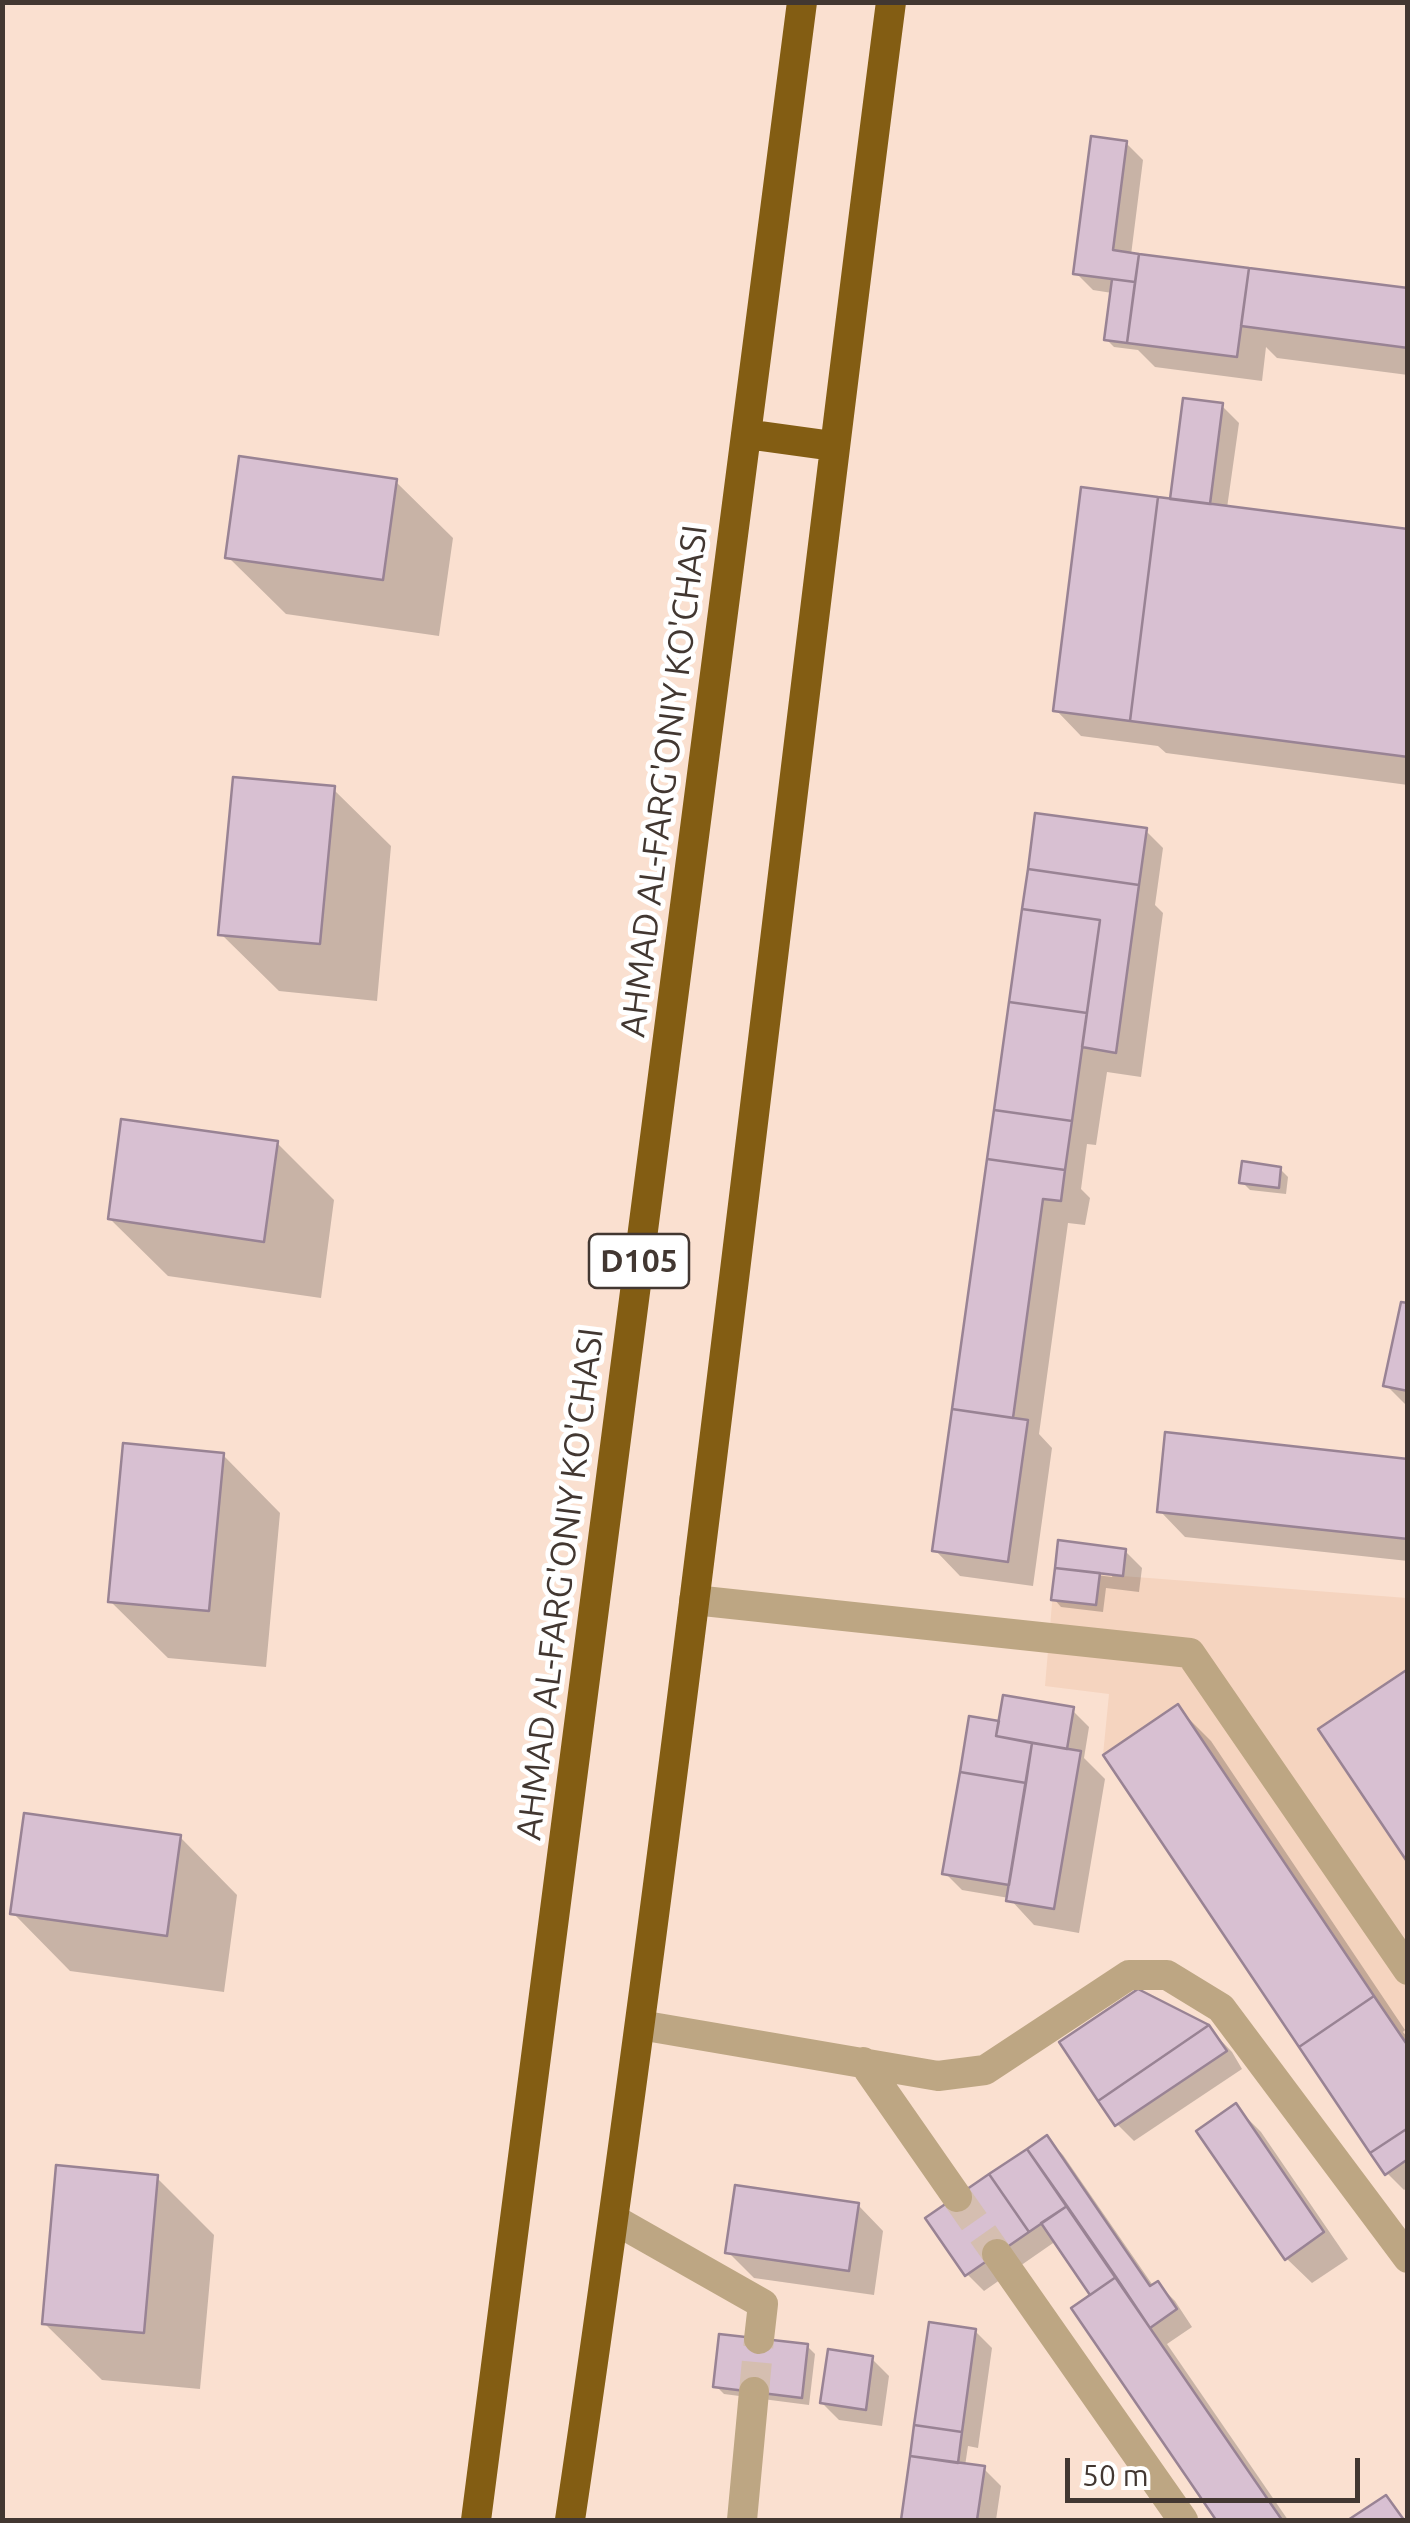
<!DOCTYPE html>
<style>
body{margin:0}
#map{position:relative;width:1410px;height:2523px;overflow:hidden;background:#fae0d0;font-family:Ubuntu,sans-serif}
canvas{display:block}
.frame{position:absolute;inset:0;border:5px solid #423731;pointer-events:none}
.scale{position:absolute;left:1065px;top:2458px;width:295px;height:45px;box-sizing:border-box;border:5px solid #423731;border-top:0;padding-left:12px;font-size:30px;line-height:35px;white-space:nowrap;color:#423731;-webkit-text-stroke:8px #fff;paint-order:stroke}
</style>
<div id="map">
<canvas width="1410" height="2523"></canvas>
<div class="frame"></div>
<div class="scale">50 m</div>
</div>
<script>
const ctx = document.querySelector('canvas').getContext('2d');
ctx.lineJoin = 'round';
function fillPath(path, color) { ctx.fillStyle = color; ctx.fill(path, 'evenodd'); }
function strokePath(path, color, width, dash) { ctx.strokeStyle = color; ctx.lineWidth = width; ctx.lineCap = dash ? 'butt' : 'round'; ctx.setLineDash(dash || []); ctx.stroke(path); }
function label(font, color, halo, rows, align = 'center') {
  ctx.font = font + ' Ubuntu,sans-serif'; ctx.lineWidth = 10; ctx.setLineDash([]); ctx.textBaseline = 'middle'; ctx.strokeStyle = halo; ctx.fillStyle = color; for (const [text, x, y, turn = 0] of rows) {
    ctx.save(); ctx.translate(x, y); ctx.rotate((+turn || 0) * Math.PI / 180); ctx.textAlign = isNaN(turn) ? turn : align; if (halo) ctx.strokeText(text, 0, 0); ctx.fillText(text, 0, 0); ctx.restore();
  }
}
const built = new Path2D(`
 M1055,1568L1123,1576L1407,1598V2046L1299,2047L1103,1755L1109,1694L1045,1686Z`);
const shadow = new Path2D(`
 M1126,143L1143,160L1131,255L1408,291V375L1277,358L1266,347L1262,381L1155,367L1138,350L1114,347L1106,339L1112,293L1093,290L1076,273Z
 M1222,406L1239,423L1227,508L1408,532V785L1166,753L1158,746L1081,736L1056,710L1172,501Z
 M395,481L453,538L439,636L286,614L228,557Z
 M333,789L391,846L377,1001L279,991L221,934Z
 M1146,831L1163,848L1155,905L1163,913L1141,1077L1107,1072L1096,1145L1087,1144L1081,1189L1090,1198L1085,1225L1068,1223L1039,1434L1052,1448L1033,1586L960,1576L935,1550L1030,872Z
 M277,1143L334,1200L321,1298L168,1276L110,1219Z
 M1280,1169L1288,1177L1286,1194L1250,1190L1242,1182Z
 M1408,1306V1407L1386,1385Z
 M223,1455L280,1513L266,1667L168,1658L110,1601Z
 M1408,1462V1561L1185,1537L1160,1511Z
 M1061,1543L1125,1551L1142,1568L1139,1592L1106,1588L1103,1612L1061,1607L1054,1599L1057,1570H1061L1058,1567ZM1073,1567L1113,1573L1112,1577L1073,1572Z
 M1178,1708L1211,1741L1405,2030L1403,2032L1408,2038V2187L1404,2190L1387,2173Z
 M1072,1710L1089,1727L1084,1758L1105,1779L1079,1933L1034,1925L1009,1898L962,1890L945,1873L972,1718L1001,1724Z
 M180,1837L237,1895L224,1992L70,1971L13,1913Z
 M1208,2027L1232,2052L1242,2069L1134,2141L1117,2124Z
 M1236,2107L1261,2132L1348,2259L1312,2283L1286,2258Z
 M1047,2138L1063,2155L1154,2287L1158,2284L1175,2301L1192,2327L1167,2344L1288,2520H1219L1074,2309L1094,2295L1056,2241L984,2291L967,2274Z
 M157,2178L214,2235L200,2389L102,2380L44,2323Z
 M858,2205L883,2231L874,2295L754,2278L728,2252Z
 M931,2325L975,2331L992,2348L978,2448L968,2446L965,2466L984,2469L1001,2486L996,2520H903Z
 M807,2346L815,2354L809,2405L724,2394L716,2386Z
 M872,2359L889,2376L882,2426L839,2420L822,2403Z`);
const building = new Path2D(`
 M1091,136L1127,141L1113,250L1139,254L1135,282L1073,274Z
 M1139,254L1249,268L1237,357L1127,343Z
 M1249,268L1408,288V348L1241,326Z
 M1112,279L1135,282L1127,343L1104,340Z
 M1183,398L1223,403L1210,504L1170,499Z
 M239,456L397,479L383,580L225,558Z
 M1081,487L1158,497L1130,721L1053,711Z
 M1158,497L1408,529V757L1130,721Z
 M233,777L335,786L320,944L218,935Z
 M1035,813L1147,828L1139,885L1028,869Z
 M1028,869L1139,885L1116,1053L1082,1047L1100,920L1022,909Z
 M1022,909L1100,920L1087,1013L1009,1002Z
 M1009,1002L1087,1013L1072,1121L994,1110Z
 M994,1110L1072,1121L1065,1170L987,1159Z
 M121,1119L278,1141L264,1242L108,1219Z
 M987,1159L1065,1170L1061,1201L1043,1199L1013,1418L952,1409Z
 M1242,1161L1281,1167L1279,1188L1239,1183Z
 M1401,1302L1408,1303V1391L1383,1386Z
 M952,1409L1028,1420L1008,1562L932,1551Z
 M1165,1432L1408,1459V1539L1157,1512Z
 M123,1443L224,1453L209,1611L108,1602Z
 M1058,1540L1126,1549L1123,1576L1055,1568Z
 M1055,1568L1100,1573L1096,1605L1051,1600Z
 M1408,1669V1863L1318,1729Z
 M1003,1695L1074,1707L1067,1749L996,1736Z
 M1178,1704L1374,1996L1299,2047L1103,1755Z
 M969,1716L999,1721L996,1736L1032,1743L1026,1783L960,1772Z
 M1032,1743L1081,1751L1054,1909L1006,1901Z
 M960,1772L1026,1783L1009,1885L942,1874Z
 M24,1813L181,1835L167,1936L10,1914Z
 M1138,1989L1209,2025L1098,2101L1059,2042Z
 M1374,1996L1408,2046V2128L1370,2153L1299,2047Z
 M1209,2025L1227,2051L1115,2126L1098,2101Z
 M1236,2103L1324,2232L1285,2260L1196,2131Z
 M1408,2128V2159L1385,2175L1370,2153Z
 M1047,2135L1150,2286L1158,2281L1177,2309L1150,2328L1027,2149Z
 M1027,2149L1067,2206L1029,2232L989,2174Z
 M56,2165L158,2175L144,2333L42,2324Z
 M989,2174L1029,2232L965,2276L925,2218Z
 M735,2185L859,2203L849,2271L725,2253Z
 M1067,2206L1116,2277L1090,2295L1041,2223Z
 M1116,2277L1150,2328L1282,2520H1216L1071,2308Z
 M929,2322L976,2329L962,2432L914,2425Z
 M719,2334L808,2344L802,2398L713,2387Z
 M828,2349L873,2356L866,2410L820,2403Z
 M914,2425L962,2432L958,2463L910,2456Z
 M910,2456L985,2466L977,2520H901Z
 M1386,2495L1404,2520H1348Z`);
const minorTunnel = new Path2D(`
 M957,2197L997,2254
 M754,2392L759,2339`);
const minor = new Path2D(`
 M694,1600L1190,1653L1408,1970
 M640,2025L938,2076L985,2070L1129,1975H1167L1221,2008L1408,2258
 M863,2062L957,2197
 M615,2220L763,2304L759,2339
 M997,2254L1183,2520
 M742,2520L754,2392`);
const highway = new Path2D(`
 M746,434L833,446
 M476,2520L802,2
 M570,2520C694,1683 782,842 891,2`);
const shields = [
 [639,1261,100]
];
const shieldNames = [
 ["D105",639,1261]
];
const streetNames = [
 ["AHMAD AL-FARG'ONIY KO'CHASI",664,781,-83],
 ["AHMAD AL-FARG'ONIY KO'CHASI",560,1584,-83]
];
fillPath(built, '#f5d4bf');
fillPath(shadow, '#0003');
fillPath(building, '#d8c0d2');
strokePath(building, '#998394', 2.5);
strokePath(minorTunnel, '#d5beb0', 30, [30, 15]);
strokePath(minor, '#bda683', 30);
strokePath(highway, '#835d13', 30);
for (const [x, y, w] of shields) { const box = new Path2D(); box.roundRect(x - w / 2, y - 27, w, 54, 8); ctx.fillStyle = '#fff'; ctx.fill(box); strokePath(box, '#423731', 2.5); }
label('bold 32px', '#423731', null, shieldNames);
label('35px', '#423731', '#fff', streetNames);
</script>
